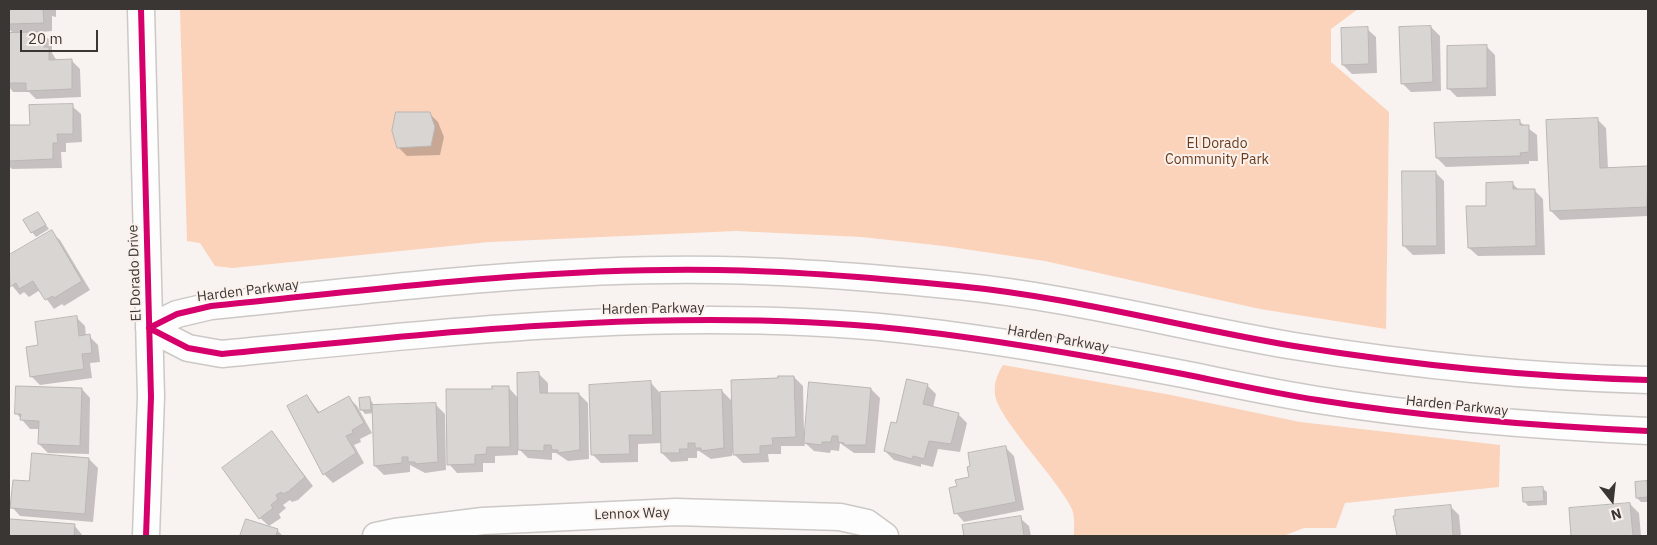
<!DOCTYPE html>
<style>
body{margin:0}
#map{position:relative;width:1657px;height:545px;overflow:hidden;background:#f8f2f0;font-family:"IBM Plex Sans",sans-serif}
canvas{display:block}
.frame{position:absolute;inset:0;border:10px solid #3a3634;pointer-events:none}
.north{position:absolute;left:1587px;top:475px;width:50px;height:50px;-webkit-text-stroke:4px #fbf1ec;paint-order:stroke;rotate:164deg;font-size:14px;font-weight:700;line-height:20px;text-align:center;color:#3a3634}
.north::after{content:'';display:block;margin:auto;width:18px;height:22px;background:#3a3634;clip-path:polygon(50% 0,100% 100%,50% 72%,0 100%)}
.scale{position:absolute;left:20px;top:30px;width:78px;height:22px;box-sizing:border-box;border:2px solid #3a3634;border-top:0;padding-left:6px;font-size:15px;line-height:18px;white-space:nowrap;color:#3a3634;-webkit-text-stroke:4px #fbf1ec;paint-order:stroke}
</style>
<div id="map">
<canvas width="1657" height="545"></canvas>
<div class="frame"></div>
<div class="north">N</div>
<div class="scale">20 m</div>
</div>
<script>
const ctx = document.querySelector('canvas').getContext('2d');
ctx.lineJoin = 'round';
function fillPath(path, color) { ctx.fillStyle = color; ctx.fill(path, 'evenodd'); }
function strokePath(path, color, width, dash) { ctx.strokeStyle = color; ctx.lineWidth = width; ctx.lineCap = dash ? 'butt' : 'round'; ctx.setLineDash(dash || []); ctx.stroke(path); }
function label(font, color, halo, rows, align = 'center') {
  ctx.font = font + ' "IBM Plex Sans",sans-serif'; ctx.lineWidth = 4; ctx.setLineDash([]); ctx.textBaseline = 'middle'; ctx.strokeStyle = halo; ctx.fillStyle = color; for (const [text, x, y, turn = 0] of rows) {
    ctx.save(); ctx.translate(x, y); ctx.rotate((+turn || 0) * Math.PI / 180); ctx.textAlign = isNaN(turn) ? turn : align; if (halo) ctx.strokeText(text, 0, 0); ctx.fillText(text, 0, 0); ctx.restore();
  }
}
const green = new Path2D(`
 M180,9H1358L1331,29V62L1389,112L1386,329L1260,309L1045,261L944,246L862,237L736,231L489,242L232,268L215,266L200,243L187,241Z
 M1003,365L1171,395L1300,422L1500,445L1499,487L1345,503L1336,528H1304L1283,536H1074C1074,528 1075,517 1072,509C1058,479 997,418 995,394C994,382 997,375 1003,365Z`);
const shadow = new Path2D(`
 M9,9H56V17L52,16V31L41,32L52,42V53L57,61L71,60L80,69L81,97L36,99L29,92H13L9,87V35L14,34L9,29Z
 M1431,27L1440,36L1441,91L1411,92L1402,83Z
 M1367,29L1376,37L1377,73L1352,74L1343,65Z
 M1486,46L1495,55L1496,96L1457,97L1448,88Z
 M72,106L81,114L82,142L66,143V152H61L62,168L12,169L9,166V127L31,126Z
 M429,113L438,122L444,137L440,155L407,156L398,147Z
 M1597,119L1606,128L1608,169L1648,167V216L1560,220L1551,211Z
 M1520,122L1537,135L1538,161H1529V164L1446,167L1437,158Z
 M1435,172L1444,181L1445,254L1413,255L1404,246Z
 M1513,184L1519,190H1534L1543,199L1545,255L1478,256L1469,248Z
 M37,213L49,229L36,237L32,232Z
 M51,232L60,240L90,290L64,306L62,304L54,309L40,290L29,297L24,292L20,295L9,282V257Z
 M76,317L85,326L86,336H89L98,345L100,362L90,363L92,378L40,385L31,376L39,346Z
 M539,374L548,383V394H579L588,403L589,459L568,461L556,453H552V460L528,458L518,448V455L495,456V463H483V472L457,473L449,464L493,390L508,387L518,398Z
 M794,377L803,386L804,432L871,389L880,398L875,453H854L840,443L839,451L831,450L830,453L814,451L804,442L805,446H781V454H768L769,462L743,463L732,452V456L711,459L699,451H697V458H688V461L671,462L662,453V443L638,444V462L601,463L592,454L651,383L660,393L722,391L733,402Z
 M927,385L936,394L933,408L958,414L967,423L960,452L938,449L933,467L921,464V467L894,460L885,451L897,425Z
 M82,389L90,398L89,454L48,453L39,444L40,429H30L16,413Z
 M307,396L320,413L348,397L357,406L372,433L360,439L361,442L354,445L364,463L333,483L324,474L289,407Z
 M370,398L374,406L436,405L445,414L446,470L425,473L410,465V472L384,475L375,466L374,413L365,414L361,409Z
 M272,433L313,486L298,500L292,502L290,500L283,505L286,508L279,514L281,518L269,526L260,518Z
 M1005,447L1014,456L1024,510L964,522L956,513L958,487Z
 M89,459L98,468L93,522L20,516L12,507L31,483Z
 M1647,482L1648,502H1641L1637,498Z
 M1542,488L1547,492V505L1528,506L1524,501Z
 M1630,504L1639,513L1641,536H1572L1570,509Z
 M1450,506L1459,515L1461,536H1398L1394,517Z
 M1020,518L1029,526L1031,536H965L963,526Z
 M11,520L74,525L83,536H10Z
 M247,520L277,530L283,536H241Z`);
const building = new Path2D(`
 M9,9H43L44,23L9,24Z
 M1431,26L1433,82L1401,84L1399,27Z
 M1368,27L1369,64L1342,65L1341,28Z
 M44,32V47H49V60L72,59V89L26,91V83H9V33Z
 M1487,45V88L1447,89V46Z
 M73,104V134H57L58,143H53V159L9,161V125H30L29,105Z
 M396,112H430L435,127L431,146L397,148L392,131Z
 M1598,118L1600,168L1648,166L1647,207L1550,211L1546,120Z
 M1520,120V125H1529V152L1520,153L1521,156L1436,158L1434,123Z
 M1402,171H1436L1437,246H1403Z
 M1513,182V189H1535L1536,246L1468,248L1466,206H1486V183Z
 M38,212L46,225L31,233L23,220Z
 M52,230L82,281L54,298L53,296L45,300L33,281L19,289L16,283L10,287L9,255Z
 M77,316L79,336L90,334L92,353L82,354L84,369L30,377L26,347L38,345L35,322Z
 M539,372L540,393H579L580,450L558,453V450H552L551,445H544V451L518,450L517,373Z
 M778,376H794L796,437L772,438L773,445L760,446V454L733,455L731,380L778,378Z
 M907,379L928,384L923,404L959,413L951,444L929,441L924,459L913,456L912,459L884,451L891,422L896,423Z
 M651,381L653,435H629L630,454L591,455L589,385Z
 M809,382L871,388L866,445H844V443L838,442V436H832L831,442H822V445L804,443Z
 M16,386L82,388L80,446L38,444L39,421L20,420L21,414H15Z
 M492,386H509L510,447H487L486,454L475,455V464L447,465L446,389H492Z
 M722,390L724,448L701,451V448H695V443H688V449H679L680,453H661L660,392Z
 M307,395L318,413L349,396L364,423L352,430L353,433L346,436L356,453L323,475L287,406Z
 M370,397L371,410H360L359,398Z
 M436,403L438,462L415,464V462H408V457H402V463L374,466L372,405Z
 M272,431L305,477L289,491L283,494L281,492L276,495L278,499L271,505L273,508L259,519L222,468Z
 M1006,446L1016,502L954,514L949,488L957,486L955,480L969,477L967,467L970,466L968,453Z
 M32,453L89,458L85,514L10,508L13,480L29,481Z
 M1647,481L1648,497L1636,498L1635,482Z
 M1543,487L1544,501L1523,502L1522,488Z
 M1630,503L1633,536H1571L1569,508Z
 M1451,505L1453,536H1397L1393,516H1395V510Z
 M1021,516L1024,536H964L962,525Z
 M10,519L75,524L74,536H9Z
 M246,519L278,529L276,536H240Z`);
const minor = new Path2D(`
 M141,9L151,397L146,536
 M149,328L188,348L222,354C447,332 672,306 899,329C994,339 1089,356 1183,374C1228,383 1273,393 1318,400C1430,418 1536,426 1648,431
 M149,328L177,314L211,306C379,289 549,267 718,270C798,271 878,278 958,286C1071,297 1182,327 1294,346C1412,365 1529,377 1648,380
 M376,536L395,532L483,521L676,512L840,517L867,523L885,536`);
const cycleway = new Path2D(`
 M141,9L151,397L146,536
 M149,328L188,348L222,354C447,332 672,306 899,329C994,339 1089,356 1183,374C1228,383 1273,393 1318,400C1430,418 1536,426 1648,431
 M149,328L177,314L211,306C379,289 549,267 718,270C798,271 878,278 958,286C1071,297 1182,327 1294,346C1412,365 1529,377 1648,380`);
const parkNames = [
 ["El Dorado",1217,144],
 ["Community Park",1217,160]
];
const streetNames = [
 ["El Dorado Drive",135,273,-92],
 ["Harden Parkway",248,291,-7],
 ["Harden Parkway",653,309,-1],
 ["Harden Parkway",1058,339,10],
 ["Harden Parkway",1457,406,6],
 ["Lennox Way",632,514,-2]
];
fillPath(green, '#fbd2ba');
fillPath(shadow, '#0003');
fillPath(building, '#d9d5d3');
strokePath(building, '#bab6b4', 1);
strokePath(minor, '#ccc8c6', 29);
strokePath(minor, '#fefdfd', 26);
strokePath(cycleway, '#d6006c', 6);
label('14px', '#6b3b1b', '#fbf1ec', parkNames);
label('14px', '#3a3634', '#fbf1ec', streetNames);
</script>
